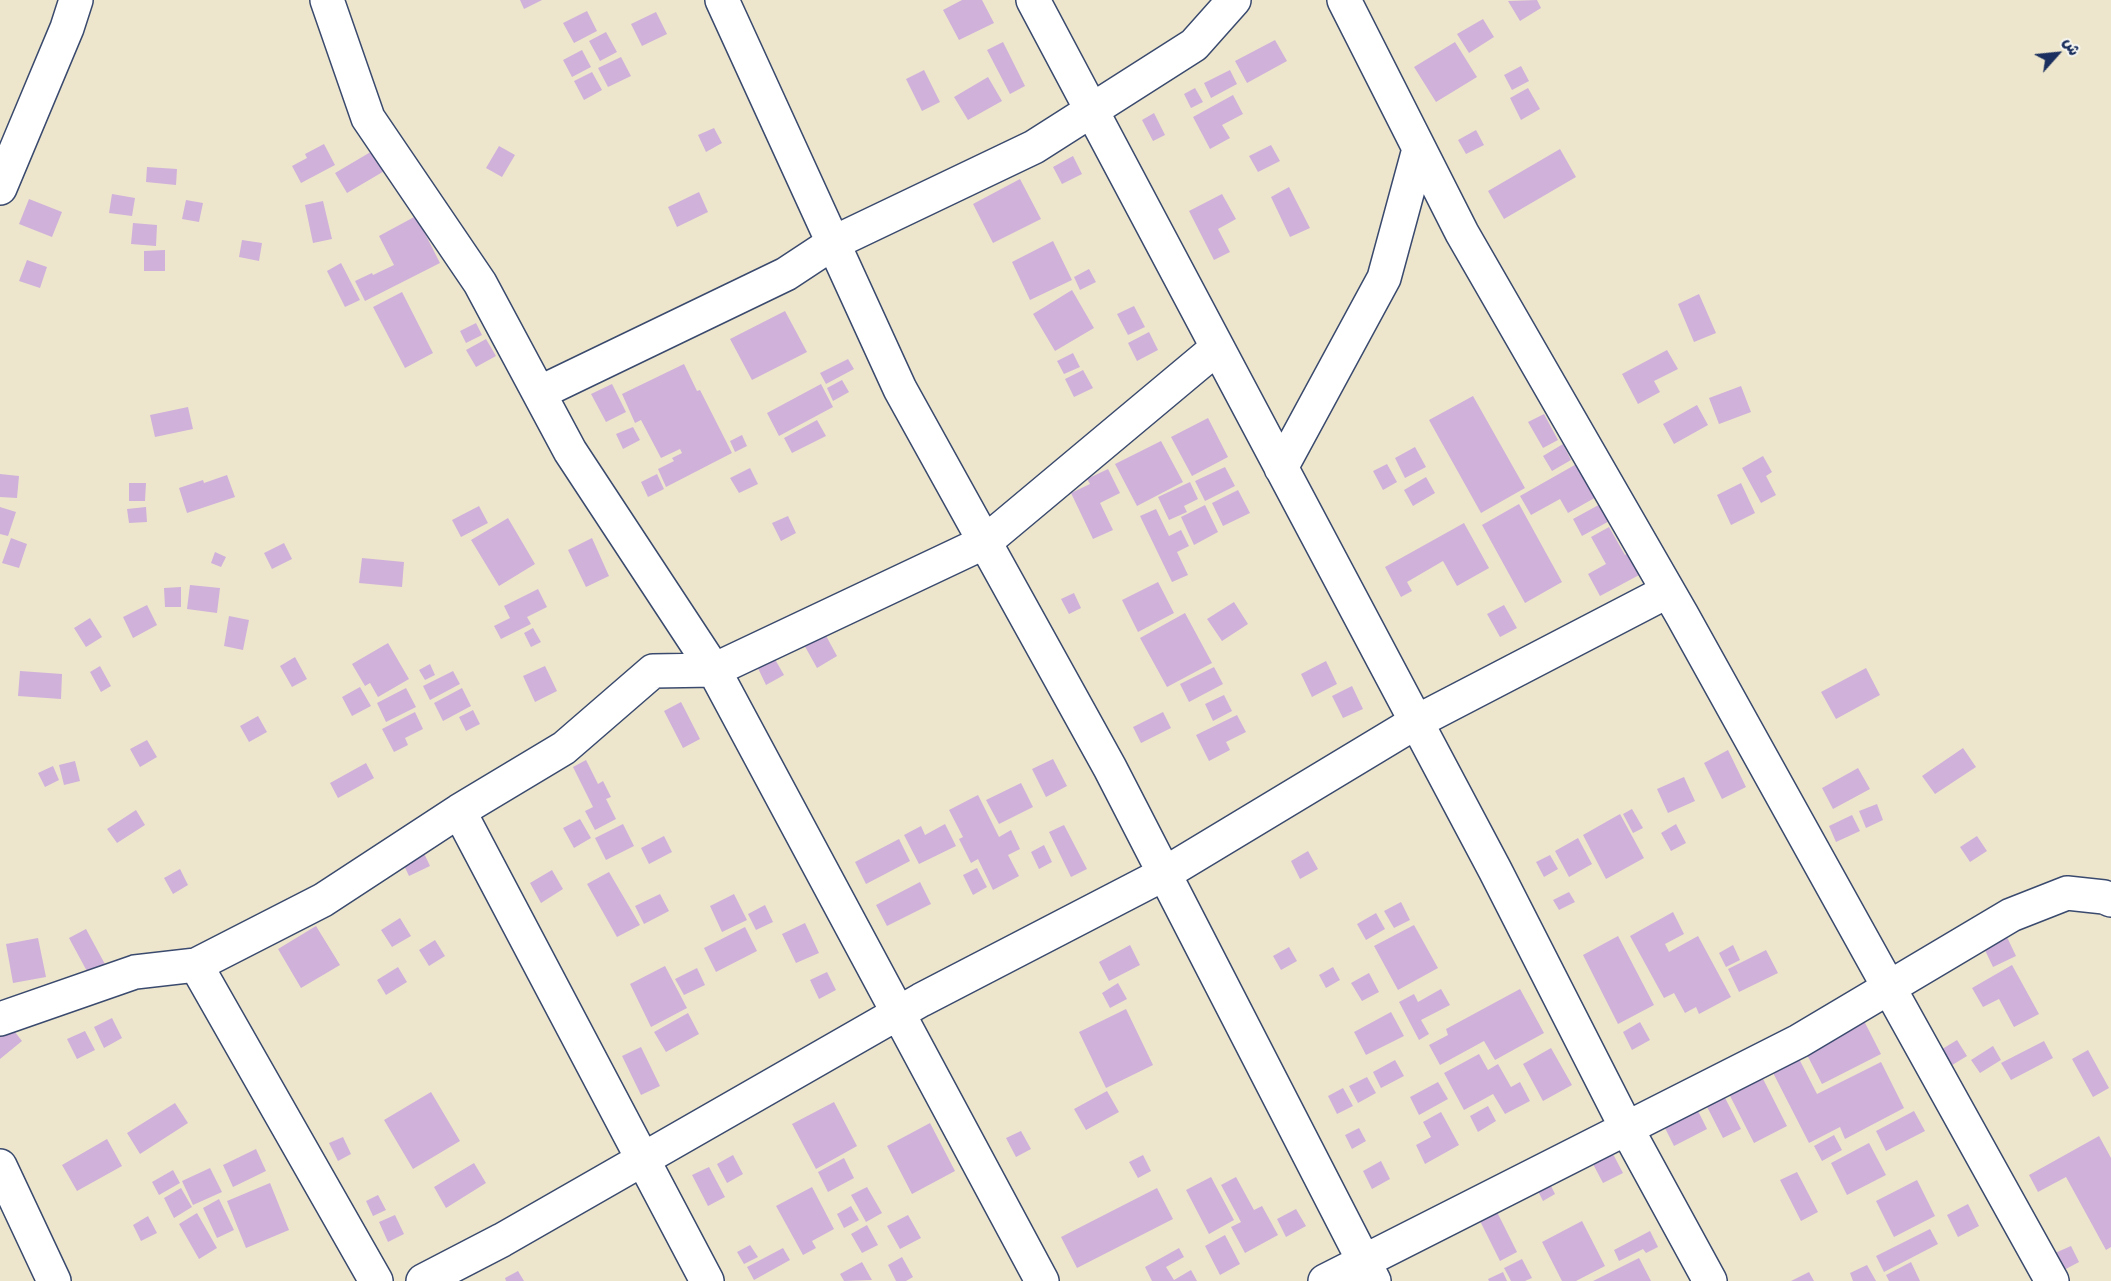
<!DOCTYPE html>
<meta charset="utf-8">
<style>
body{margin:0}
#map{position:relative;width:2111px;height:1281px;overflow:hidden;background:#ede6cc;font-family:"Playpen Sans","Playpen Sans Arabic",sans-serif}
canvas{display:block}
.north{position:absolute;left:2027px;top:24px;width:60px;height:60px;-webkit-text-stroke:4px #f6f6f2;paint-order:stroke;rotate:63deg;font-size:16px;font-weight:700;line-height:24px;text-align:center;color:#1b2f5e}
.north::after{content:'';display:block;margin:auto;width:21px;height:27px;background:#1b2f5e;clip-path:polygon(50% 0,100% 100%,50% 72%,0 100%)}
</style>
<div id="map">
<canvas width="2111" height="1281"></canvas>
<div class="north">ش</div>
</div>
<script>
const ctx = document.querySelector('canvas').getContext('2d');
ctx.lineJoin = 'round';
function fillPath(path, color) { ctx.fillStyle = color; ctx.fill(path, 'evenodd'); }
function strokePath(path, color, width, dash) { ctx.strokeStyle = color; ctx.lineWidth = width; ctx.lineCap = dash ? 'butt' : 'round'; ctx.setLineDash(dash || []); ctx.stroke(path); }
const building = new Path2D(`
 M520,0H542L524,9Z
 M962,0H982L994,23L959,40L943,10Z
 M1537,0L1541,8L1520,21L1508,1Z
 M587,11L597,31L574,43L563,23Z
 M656,12L667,34L642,46L631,24Z
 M1483,19L1494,37L1469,53L1457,34Z
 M606,32L617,52L600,61L589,41Z
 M1275,40L1287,61L1247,83L1235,61Z
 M1003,42L1025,86L1010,94L987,50Z
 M1455,42L1477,77L1436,102L1414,67Z
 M582,50L591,67L572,77L563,60Z
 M621,57L631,76L608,87L598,68Z
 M1521,66L1529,81L1512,90L1504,75Z
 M924,70L940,102L922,111L906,79Z
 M1230,70L1237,84L1211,98L1204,83Z
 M592,72L602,90L584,100L574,81Z
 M988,77L1002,101L968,120L954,97Z
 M1195,88L1203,102L1191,108L1184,94Z
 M1528,88L1540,109L1521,120L1510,98Z
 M1233,95L1243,114L1222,125L1230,138L1210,149L1193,117Z
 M1154,113L1165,135L1153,141L1142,120Z
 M714,128L722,143L706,152L698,135Z
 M1476,130L1484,145L1466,154L1458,140Z
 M324,144L335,165L301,183L292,166L307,158L305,154Z
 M1271,145L1280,161L1258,172L1249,156Z
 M499,146L515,155L502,177L486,168Z
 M1560,149L1576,177L1504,219L1488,191Z
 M374,150L386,170L347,193L335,173Z
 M1073,156L1082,174L1062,184L1053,167Z
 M147,167L177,169L176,185L146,182Z
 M1020,179L1041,219L993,243L973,204Z
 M1289,187L1310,228L1290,237L1271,197Z
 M699,192L708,212L677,227L668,207Z
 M112,194L135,198L132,216L109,213Z
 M1222,194L1236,219L1218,229L1230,252L1214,260L1189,211Z
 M29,199L62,212L52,237L19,224Z
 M186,200L203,203L199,222L182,219Z
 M323,201L332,239L313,243L305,205Z
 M416,216L440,263L365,301L355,281L372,273L373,275L394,265L379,236Z
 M133,223L157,225L156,246L131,244Z
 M242,240L262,243L259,261L239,257Z
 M1053,241L1072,280L1030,300L1012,262Z
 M165,250V271H144V251Z
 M27,260L47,267L40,288L19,281Z
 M341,263L360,300L345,307L327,271Z
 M1089,269L1096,282L1080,290L1074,277Z
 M1072,290L1094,328L1055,351L1033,314Z
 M402,292L433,353L405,368L373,307Z
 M1699,294L1716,333L1694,342L1678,304Z
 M1134,306L1145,327L1128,335L1117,314Z
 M785,311L807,352L752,380L730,339Z
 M476,323L482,335L466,343L460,331Z
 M1149,332L1158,350L1137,361L1128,343Z
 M486,339L496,356L476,367L466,350Z
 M1667,350L1678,369L1654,381L1660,392L1638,404L1622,374Z
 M1073,353L1080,367L1064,374L1057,361Z
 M848,359L854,369L826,384L820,373Z
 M684,364L697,391L700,390L732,453L666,487L658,469L674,461L672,458L682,453L680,449L661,458L641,420L635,423L622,394Z
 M1083,370L1093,388L1074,397L1065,379Z
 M842,380L849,392L833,401L827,388Z
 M612,384L626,412L606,422L591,394Z
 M821,384L833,407L779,436L767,413Z
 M1741,386L1751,412L1719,424L1709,398Z
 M1473,396L1525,488L1481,513L1429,420Z
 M1697,405L1708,425L1674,444L1663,424Z
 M188,407L193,429L155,437L150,415Z
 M1544,414L1558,440L1543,448L1528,422Z
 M1208,418L1228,457L1192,476L1171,437Z
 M817,420L826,436L792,453L784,438Z
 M633,427L640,440L623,449L616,434Z
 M742,435L747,446L735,452L730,441Z
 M1161,441L1183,482L1137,506L1115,464Z
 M1563,444L1571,460L1552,471L1543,456Z
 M1415,447L1426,467L1405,478L1395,458Z
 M1763,456L1772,472L1766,476L1776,495L1761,503L1742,468Z
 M1580,462L1598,496L1568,513L1560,499L1531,515L1520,496Z
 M1387,464L1397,482L1383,490L1373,471Z
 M1225,467L1235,486L1205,501L1195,481Z
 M750,468L758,484L739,493L730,478Z
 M1108,469L1120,493L1100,503L1113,530L1093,539L1071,493L1090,484L1087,479Z
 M0,474L19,476L17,498L0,497Z
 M657,474L664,489L648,497L641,482Z
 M227,475L235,497L187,513L179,488L203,480L204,483Z
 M1426,477L1435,493L1413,506L1404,490Z
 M1190,482L1198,499L1184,506L1187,512L1169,520L1158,497Z
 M129,483H146L145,501H129Z
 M1741,483L1755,513L1731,525L1717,495Z
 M1238,490L1250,513L1223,526L1212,503Z
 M1604,502L1613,519L1582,536L1573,519Z
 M1519,504L1562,582L1525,603L1482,525Z
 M1205,505L1218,532L1194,545L1181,517Z
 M479,506L488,523L461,537L452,520Z
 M0,507L16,512L8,536L0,534Z
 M146,507L147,522L129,523L127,509Z
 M1156,509L1169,536L1181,530L1189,546L1177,552L1188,575L1172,582L1140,516Z
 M788,516L796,533L781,541L772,523Z
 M508,518L535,564L499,586L471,540Z
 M1464,523L1489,568L1457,586L1443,561L1407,582L1412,591L1401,597L1385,567Z
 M1609,527L1625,555L1629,553L1641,574L1600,596L1588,574L1606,564L1591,537Z
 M11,538L27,544L19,568L2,563Z
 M592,538L609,576L586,587L568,550Z
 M284,543L292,559L272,569L264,553Z
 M215,552L226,557L221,567L211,563Z
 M362,558L404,562L402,587L359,583Z
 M1158,582L1174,613L1138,632L1122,600Z
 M190,585L220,588L217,613L187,609Z
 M181,587V607H165L164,588Z
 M538,589L547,607L527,617L531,624L501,639L494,626L510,618L504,606Z
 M1074,593L1081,608L1069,614L1061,599Z
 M1234,602L1248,624L1222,641L1207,619Z
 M147,605L157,625L133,638L123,617Z
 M1504,605L1517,628L1500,637L1487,614Z
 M1185,613L1212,663L1167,687L1140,638Z
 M229,616L249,620L243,650L224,646Z
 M90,618L102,637L86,647L74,628Z
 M533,628L541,642L531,647L524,633Z
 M824,632L837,656L817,668L803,643Z
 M388,643L409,679L378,697L370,683L365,686L352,664Z
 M772,654L784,675L766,685L755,662Z
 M295,657L307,679L292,687L280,666Z
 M1326,661L1337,684L1312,697L1301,674Z
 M430,664L435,675L425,680L419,670Z
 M100,666L111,686L101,692L90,672Z
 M545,666L557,691L535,702L523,676Z
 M1214,667L1223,684L1189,702L1180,684Z
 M1866,668L1880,695L1836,719L1821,692Z
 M20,671L62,674L61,699L18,696Z
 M453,671L460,684L430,700L423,686Z
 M1352,686L1363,709L1343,718L1332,696Z
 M360,687L371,706L352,716L342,697Z
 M406,688L416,707L386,722L377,703Z
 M462,688L471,706L443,721L434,703Z
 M1224,695L1232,711L1213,721L1205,704Z
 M681,702L700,739L683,748L664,711Z
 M473,710L480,724L466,731L459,717Z
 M415,712L423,729L405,738L408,745L394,752L382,729Z
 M1163,712L1171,728L1141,743L1133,727Z
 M1237,715L1246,732L1226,742L1230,750L1209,761L1196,735Z
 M258,716L267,732L249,742L240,726Z
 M147,740L157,757L140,767L130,749Z
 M1963,748L1976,767L1935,794L1922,776Z
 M1728,750L1746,787L1722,799L1704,763Z
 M1053,759L1067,786L1046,797L1032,769Z
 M586,760L598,784L603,781L611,797L606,799L616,819L595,830L585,811L593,807L573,767Z
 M75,761L80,781L64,785L59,765Z
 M366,763L374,778L338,798L330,783Z
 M53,766L59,780L45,787L38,773Z
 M1858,768L1870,789L1833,809L1822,788Z
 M1684,777L1695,801L1668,813L1657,789Z
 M1021,783L1033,807L999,824L986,800Z
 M978,795L999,837L1011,830L1020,849L1008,855L1019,876L993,890L978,859L971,863L959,839L963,837L949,810Z
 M1877,804L1883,820L1866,828L1859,811Z
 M1632,809L1643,828L1633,833L1623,814Z
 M136,810L145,825L117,843L107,829Z
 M1620,814L1644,858L1606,879L1583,835Z
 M1852,815L1860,831L1836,842L1829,826Z
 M580,819L591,838L574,848L563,828Z
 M623,824L634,846L606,860L595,838Z
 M945,824L956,846L919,864L904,835L921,826L925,835Z
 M1676,824L1686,843L1671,851L1661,833Z
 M1064,825L1087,869L1071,877L1049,832Z
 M664,836L672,852L649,864L641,848Z
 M1977,836L1987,851L1970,862L1960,847Z
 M1578,838L1592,864L1569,877L1555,851Z
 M899,839L910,861L866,884L855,862Z
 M1044,845L1052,862L1039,869L1031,852Z
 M421,847L430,866L409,876L400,857Z
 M1308,851L1318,869L1300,879L1291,861Z
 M1550,855L1558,869L1544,877L1536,862Z
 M977,868L987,887L973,895L963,875Z
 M180,869L188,885L173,894L164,878Z
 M552,870L563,889L541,903L530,883Z
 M609,872L640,925L617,937L587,884Z
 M920,882L931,904L887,926L876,905Z
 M1569,892L1575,902L1559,910L1553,900Z
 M660,894L669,911L644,924L635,906Z
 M734,894L747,920L722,932L710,906Z
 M1401,902L1410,920L1394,928L1384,911Z
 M765,905L773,922L756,930L748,914Z
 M1673,912L1684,934L1665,944L1669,952L1698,936L1731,997L1699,1014L1696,1007L1685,1013L1674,993L1664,998L1630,936Z
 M1376,913L1385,929L1366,940L1357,924Z
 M400,918L411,936L392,947L381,930Z
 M805,923L819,953L796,963L782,934Z
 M1414,925L1438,968L1398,990L1374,946Z
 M316,926L340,965L301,988L278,949Z
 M745,927L757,951L716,972L704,948Z
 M86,929L106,966L89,975L69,938Z
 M2006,935L2016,956L1993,967L1983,946Z
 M1618,936L1654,1005L1618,1024L1583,955Z
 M38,938L46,977L13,983L6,944Z
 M435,940L445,956L429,966L419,950Z
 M1130,945L1140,965L1109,981L1099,962Z
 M1733,945L1740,960L1726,967L1719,953Z
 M1289,947L1297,961L1281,970L1273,956Z
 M1766,950L1778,973L1739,992L1728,969Z
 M2012,965L2039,1014L2014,1027L1999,999L1983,1007L1972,988Z
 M665,966L687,1008L651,1027L630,984Z
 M398,967L407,982L386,995L377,980Z
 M1333,967L1340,980L1326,988L1319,975Z
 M697,968L705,985L684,995L675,979Z
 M827,972L836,990L819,999L810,980Z
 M1369,973L1379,992L1362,1001L1351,983Z
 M1118,983L1127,999L1110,1008L1102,993Z
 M1441,989L1450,1005L1421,1020L1429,1034L1419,1040L1399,1002L1414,994L1418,1002Z
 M1520,989L1544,1033L1495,1060L1484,1041L1440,1065L1429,1045L1448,1035L1446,1029Z
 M1126,1009L1153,1065L1106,1088L1079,1032Z
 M1391,1012L1404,1036L1366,1055L1354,1032Z
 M688,1013L699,1034L666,1052L654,1032Z
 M1862,1017L1881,1054L1822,1084L1803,1047Z
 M4,1018L22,1041L0,1059V1021Z
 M112,1018L122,1038L104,1048L94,1027Z
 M1640,1022L1650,1040L1632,1050L1623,1032Z
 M85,1031L95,1050L77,1059L67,1039Z
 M1957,1040L1967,1056L1949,1067L1939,1051Z
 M2044,1041L2053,1058L2011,1080L2001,1063Z
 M1993,1046L2001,1060L1980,1073L1971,1060Z
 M641,1047L660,1086L641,1095L622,1056Z
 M1551,1048L1572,1085L1543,1101L1523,1064Z
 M2088,1050L2109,1088L2093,1097L2072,1059Z
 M1795,1051L1817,1094L1881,1062L1904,1108L1845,1139L1840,1127L1809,1143L1769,1065Z
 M1479,1054L1488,1070L1498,1064L1511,1087L1520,1082L1530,1101L1505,1114L1493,1094L1464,1110L1444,1073Z
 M1395,1060L1404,1076L1381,1088L1373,1072Z
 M1759,1071L1787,1126L1754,1143L1726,1088Z
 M1367,1077L1376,1093L1358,1103L1349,1086Z
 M1438,1082L1448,1099L1419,1115L1410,1097Z
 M1343,1088L1353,1106L1337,1114L1328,1096Z
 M1107,1091L1119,1112L1086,1130L1074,1109Z
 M431,1092L460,1141L413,1169L384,1120Z
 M1722,1092L1741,1129L1723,1138L1704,1101Z
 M834,1102L857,1146L816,1169L792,1124Z
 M175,1103L188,1123L140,1154L127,1133Z
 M1695,1105L1707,1129L1674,1146L1662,1122Z
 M1488,1106L1496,1121L1478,1132L1470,1116Z
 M1914,1111L1925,1131L1886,1151L1876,1131Z
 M1441,1112L1459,1145L1425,1164L1416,1145L1431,1137L1423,1122Z
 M930,1123L955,1171L912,1194L887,1146Z
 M1359,1128L1366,1141L1352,1149L1345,1135Z
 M1021,1131L1031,1149L1016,1157L1006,1138Z
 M1834,1135L1842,1150L1822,1161L1814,1146Z
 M2099,1136L2111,1158V1247L2106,1250L2066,1177L2038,1192L2029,1175Z
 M343,1137L351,1154L338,1161L329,1143Z
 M107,1139L122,1166L77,1191L62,1165Z
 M1869,1143L1886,1175L1847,1195L1831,1163Z
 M256,1149L266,1171L233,1187L223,1165Z
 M1613,1154L1623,1173L1603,1183L1593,1164Z
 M733,1155L743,1174L727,1183L717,1164Z
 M1143,1155L1151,1171L1138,1178L1129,1162Z
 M844,1158L854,1178L828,1192L818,1172Z
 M1381,1161L1390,1179L1372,1189L1363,1171Z
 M474,1163L486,1183L446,1208L434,1187Z
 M709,1167L725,1197L708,1206L692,1175Z
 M210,1168L222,1192L193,1205L182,1181Z
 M173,1170L180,1183L159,1195L152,1182Z
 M1797,1172L1818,1212L1801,1221L1780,1180Z
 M1211,1177L1234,1220L1209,1234L1186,1190Z
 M1236,1177L1254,1210L1262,1206L1278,1235L1245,1253L1231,1227L1241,1222L1221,1185Z
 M1547,1178L1555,1194L1543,1201L1535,1185Z
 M1917,1180L1935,1216L1894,1237L1876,1201Z
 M270,1183L289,1230L246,1248L227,1201Z
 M812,1187L834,1229L812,1241L816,1248L803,1255L776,1206Z
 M867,1187L882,1213L866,1222L851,1195Z
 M181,1188L192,1207L174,1218L164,1198Z
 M1157,1188L1173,1219L1077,1268L1061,1237Z
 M378,1195L386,1210L373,1216L366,1201Z
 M219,1199L234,1230L217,1238L203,1208Z
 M1968,1204L1979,1226L1958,1237L1947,1215Z
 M851,1206L859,1220L844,1228L837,1214Z
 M1296,1209L1306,1226L1286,1237L1277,1219Z
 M1496,1210L1517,1252L1500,1261L1479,1219Z
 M197,1213L217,1248L199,1259L179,1224Z
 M395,1215L404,1234L388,1242L379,1222Z
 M908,1215L921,1238L900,1249L887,1226Z
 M148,1216L157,1233L141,1241L133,1225Z
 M1582,1221L1605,1266L1576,1281H1562L1542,1242Z
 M867,1225L878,1245L862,1253L851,1234Z
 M1930,1229L1938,1244L1884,1272L1876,1256Z
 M1650,1231L1658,1247L1646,1253L1643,1249L1619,1261L1614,1250Z
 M1225,1235L1240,1264L1220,1275L1205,1246Z
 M750,1245L758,1257L744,1264L737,1252Z
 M2071,1246L2079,1262L2064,1270L2055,1253Z
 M783,1248L790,1260L754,1280L747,1267Z
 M1179,1248L1184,1257L1166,1267L1174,1280L1191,1270L1197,1281H1152L1145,1267Z
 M902,1257L913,1277L906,1281H896L888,1265Z
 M1639,1258L1651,1281H1593Z
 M1522,1259L1532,1278L1525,1281H1511L1504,1268Z
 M862,1262L872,1280L844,1281L840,1274Z
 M1911,1262L1920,1281H1889L1886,1275Z
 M1867,1265L1876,1281H1853L1850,1273Z
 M518,1271L524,1281H506L505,1278Z
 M1503,1272L1507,1281H1489L1488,1279Z
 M1809,1272L1814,1281H1791Z`);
const minor = new Path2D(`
 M327,0L368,118L480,283L570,451L714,670L1042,1281
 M722,0L900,389L1110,768L1374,1281
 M1033,0L1495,870L1627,1129L1710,1281
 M1344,0L1462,233L1682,615L2052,1281
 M0,188L67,28L76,0
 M539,393L786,274L833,243L1034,147L1194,45L1234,0
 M1281,468L1384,278L1419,149
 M459,811L707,1281
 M196,965L323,900L459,811L564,748L653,671L714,670L985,542L1217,348
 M0,1019L135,972L196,965L376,1281
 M0,1166L54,1281
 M423,1281L502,1240L921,1000L1164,874L1416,722L1668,591
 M1325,1281L1799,1041L2011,915L2067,893L2104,897L2111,900`);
fillPath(building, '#d0b1da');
strokePath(minor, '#3a4a6e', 36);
strokePath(minor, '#fff', 33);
</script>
